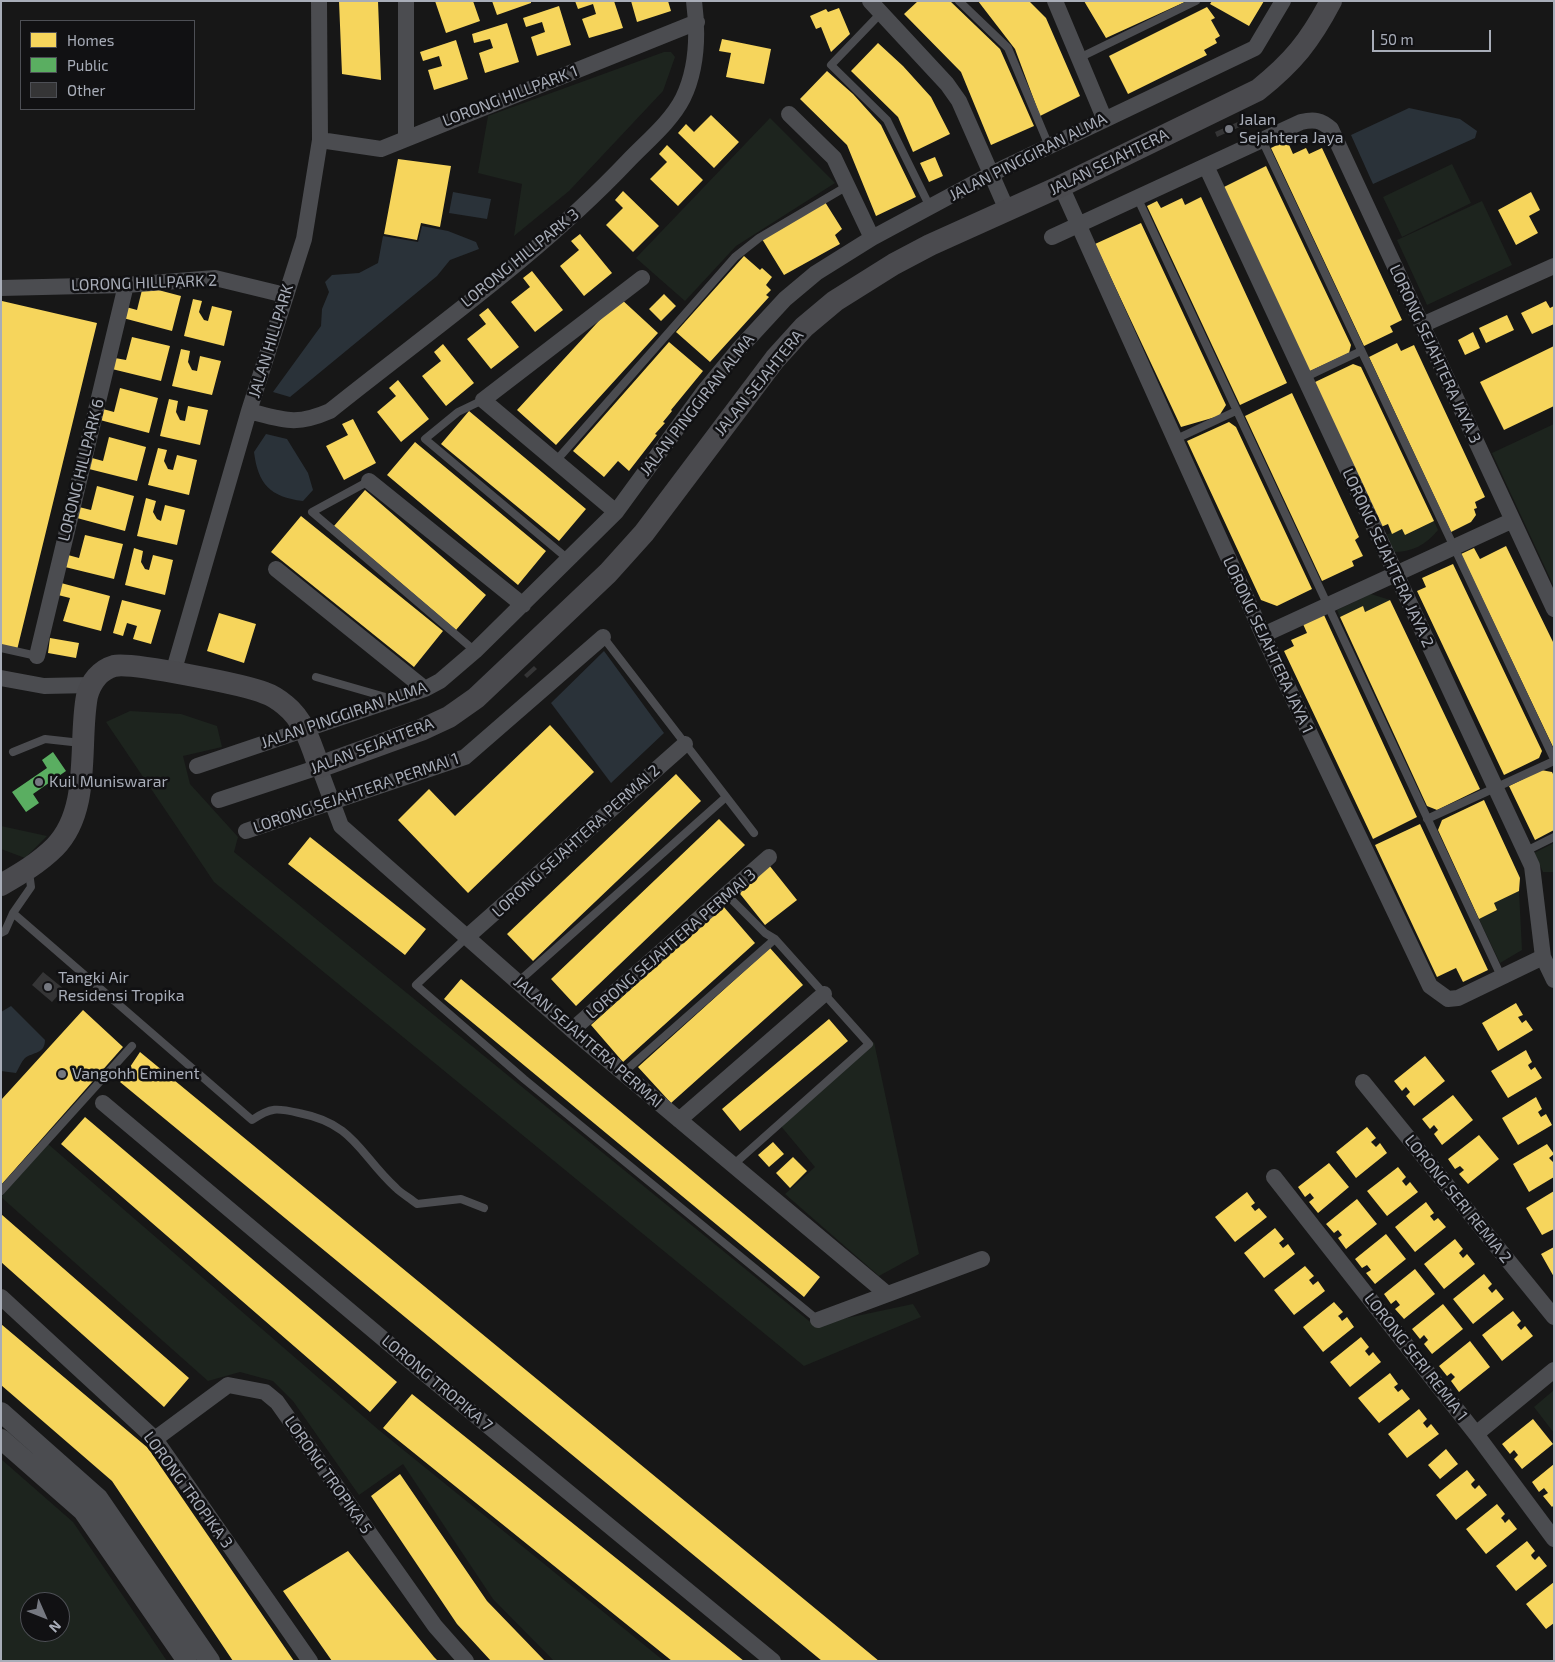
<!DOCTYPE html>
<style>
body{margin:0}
#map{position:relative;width:1555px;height:1662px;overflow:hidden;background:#171717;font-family:"Exo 2",sans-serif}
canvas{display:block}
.frame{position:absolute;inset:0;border:2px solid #a8adb8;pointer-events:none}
.legend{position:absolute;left:20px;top:20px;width:175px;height:90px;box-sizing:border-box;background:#111113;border:1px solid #4d4f55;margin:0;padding:6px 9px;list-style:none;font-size:15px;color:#a8adb8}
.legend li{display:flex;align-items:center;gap:10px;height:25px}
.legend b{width:25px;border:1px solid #4d4f55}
.north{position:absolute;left:20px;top:1592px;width:50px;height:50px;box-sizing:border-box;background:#111113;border:1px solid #4d4f55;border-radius:50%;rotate:134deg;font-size:14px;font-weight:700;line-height:20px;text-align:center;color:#a8adb8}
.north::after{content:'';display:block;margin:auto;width:18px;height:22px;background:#757880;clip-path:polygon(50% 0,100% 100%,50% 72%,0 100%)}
.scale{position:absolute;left:1372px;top:30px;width:119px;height:22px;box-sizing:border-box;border:2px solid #a8adb8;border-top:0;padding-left:6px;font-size:15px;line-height:18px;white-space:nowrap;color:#a8adb8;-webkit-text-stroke:4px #111113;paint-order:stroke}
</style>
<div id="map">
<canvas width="1555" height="1662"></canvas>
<div class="frame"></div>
<ul class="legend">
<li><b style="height:14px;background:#f6d55c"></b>Homes</li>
<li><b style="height:14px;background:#5aae61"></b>Public</li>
<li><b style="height:14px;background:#353536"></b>Other</li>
</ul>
<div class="north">N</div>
<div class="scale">50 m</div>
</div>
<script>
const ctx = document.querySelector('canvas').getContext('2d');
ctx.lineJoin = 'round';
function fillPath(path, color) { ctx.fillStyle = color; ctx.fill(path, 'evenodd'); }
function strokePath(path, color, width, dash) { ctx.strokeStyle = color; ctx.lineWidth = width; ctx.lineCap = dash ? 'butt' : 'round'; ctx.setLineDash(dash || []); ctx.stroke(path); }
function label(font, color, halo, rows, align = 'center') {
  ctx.font = font + ' "Exo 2",sans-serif'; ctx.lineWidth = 5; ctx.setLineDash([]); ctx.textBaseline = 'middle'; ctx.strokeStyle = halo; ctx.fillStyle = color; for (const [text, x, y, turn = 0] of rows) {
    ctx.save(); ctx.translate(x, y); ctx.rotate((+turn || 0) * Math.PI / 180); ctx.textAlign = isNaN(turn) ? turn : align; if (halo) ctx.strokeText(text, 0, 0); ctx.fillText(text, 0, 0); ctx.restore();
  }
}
const green = new Path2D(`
 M664,52H671L675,57L663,91L569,191L514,236L522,184L478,173L488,116Z
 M770,118L835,183L736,246L685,301L636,258Z
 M1452,164L1471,203L1402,237L1383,197Z
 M1482,201L1512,265L1427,305L1397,240Z
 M1554,424V587L1492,453Z
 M1434,521L1438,530C1426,545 1412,552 1393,552L1385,535L1402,529L1406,535Z
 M1371,594L1390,600L1365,612L1363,607L1340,617L1337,610Z
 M130,711L181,714L217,726L222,747L183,756L190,784L238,837L234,852L814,1325L913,1304L921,1317L804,1366L214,882L106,722Z
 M1,826L47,836L25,858L1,849Z
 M1554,843V872H1543L1534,853Z
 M1519,891L1522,950L1500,963L1479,919L1497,911L1494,903Z
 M874,1042L919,1254L879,1276L785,1194L815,1167L780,1125Z
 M48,1144L380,1431L664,1661H554L493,1599L403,1464L359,1495L293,1401L273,1381L240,1372L208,1381L1,1197Z
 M1554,1390V1433L1534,1407Z
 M1,1459L73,1522L167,1661H1ZM30,1602H60V1632H30Z`);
const water = new Path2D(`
 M1409,108L1460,119L1477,131L1475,138L1373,184L1351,135Z
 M453,192L491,199L487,219L449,213Z
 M422,226L448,231L476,242L479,249L450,260L437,276L290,397L273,392L321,326L322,309L329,292L325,282L332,275L359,273L378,263L383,236L418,242Z
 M266,434L287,439L308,473L313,490L303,501C270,497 258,484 254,452Z
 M604,651L664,733L611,783L551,703Z
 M11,1006L45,1040C45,1054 33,1052 25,1058C21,1062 19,1068 16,1073L1,1071V1012Z`);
const homes = new Path2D(`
 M339,1H378L381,80L342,74Z
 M435,1H473L480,21L446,33Z
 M492,1H531V3L497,15Z
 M575,1H614L623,28L589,38L582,19L596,14L593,4L578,9Z
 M631,1H668L671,11L637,22Z
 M918,1H950L1000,49L1034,126L991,145L961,72L904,14Z
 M978,1H1029L1046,18L1080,96L1040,116L1015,49Z
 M1084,1H1187L1106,38Z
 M1212,1H1264L1249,26L1210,4Z
 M559,6L571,45L537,56L531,37L545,32L542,22L526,27L523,18Z
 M1207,7L1215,18L1211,20L1220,36L1215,39L1217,43L1204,50L1207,55L1128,94L1109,56Z
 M839,8L850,34L831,52L821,27L816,29L810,16L826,9L828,12Z
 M507,23L519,62L485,73L479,53L493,48L490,39L474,43L472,34Z
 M722,39L771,49L764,84L726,77L731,53L719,51Z
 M456,40L468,79L434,90L428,70L442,66L439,56L423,61L420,52Z
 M878,43L903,66L931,97L950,134L913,152L898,117L851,71Z
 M827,71L853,94L881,125L916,197L876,216L847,145L800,99Z
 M711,115L739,142L714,168L678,133L686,124L694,132Z
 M1287,140L1293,154L1306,148L1309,154L1322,148L1402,320L1390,326L1393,332L1364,346L1271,148Z
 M667,145L703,180L678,206L650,179L667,162L659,154Z
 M935,157L943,176L929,182L920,163Z
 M398,159L451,166L440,227L421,223L417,240L384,234Z
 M1266,166L1351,345L1349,353L1308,372L1222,188Z
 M623,191L659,226L633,252L606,225L623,208L615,200Z
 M1531,192L1540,210L1529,216L1538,233L1516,245L1498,210Z
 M1201,197L1287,383L1240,405L1147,206L1157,201L1161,208L1182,198L1185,205Z
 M825,202L842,229L835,235L840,244L784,275L762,239Z
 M1141,223L1226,405L1219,416L1181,427L1095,244Z
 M580,234L612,273L584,296L560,266L579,250L571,241Z
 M744,256L760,270L762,268L772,277L766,285L771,290L766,295L769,297L710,362L676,332Z
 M532,271L563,310L535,332L511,302L530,287L523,278Z
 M143,286L181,296L172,331L123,318L126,307L137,310Z
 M664,294L676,306L661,321L649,309Z
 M620,298L658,333L556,445L517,410Z
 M193,299L202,301L199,312L204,320L208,321L212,306L232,311L224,346L184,336Z
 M2,301L97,323L17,650L1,646Z
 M1546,301L1550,308L1554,306V324L1532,334L1521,313Z
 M488,308L519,347L491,369L467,339L486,324L479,315Z
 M1507,315L1514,330L1486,343L1479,328Z
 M1473,332L1480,348L1465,355L1458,340Z
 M132,337L170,346L161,381L112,369L115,358L126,360Z
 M669,342L703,371L671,410L672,411L663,422L665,423L655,434L657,435L629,471L618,461L604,477L573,451Z
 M1397,343L1401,351L1414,345L1485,497L1475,502L1477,508L1474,509L1476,515L1471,522L1451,532L1369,357Z
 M443,344L474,383L446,406L422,376L441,361L434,352Z
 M1554,346V406L1504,430L1480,382Z
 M181,349L190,351L188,362L192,370L197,371L200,356L221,361L212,395L172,386Z
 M1353,364L1361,367L1434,521L1405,535L1402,529L1392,534L1388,524L1381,527L1313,383Z
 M398,380L429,419L401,442L377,412L396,396L389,388Z
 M120,388L158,398L149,433L100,420L103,409L114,412Z
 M1292,393L1359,537L1355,540L1363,556L1352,561L1354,566L1322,581L1245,416Z
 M169,399L178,401L176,412L180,420L185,421L188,406L208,410L200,445L160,436Z
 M469,411L586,509L559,541L441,444Z
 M353,419L376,463L344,480L326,446L348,435L342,424Z
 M1229,422L1236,427L1312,589L1277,606L1261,600L1187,441Z
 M109,437L146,447L137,481L89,469L92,458L103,461Z
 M415,442L546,551L518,585L387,475Z
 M158,448L167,450L164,461L168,469L173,470L177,455L197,460L189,495L148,485Z
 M97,486L134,496L125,531L77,518L79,507L91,510Z
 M365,490L486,595L456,630L334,526Z
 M146,498L156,501L153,512L157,519L161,521L165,505L185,510L177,545L137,536Z
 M301,516L443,631L414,667L271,552Z
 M85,535L123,544L114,579L65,567L68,555L79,558Z
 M1506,546L1554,644V749L1461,554L1474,548L1480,559Z
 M134,548L143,551L141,562L145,569L149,570L153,555L173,560L165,595L125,585Z
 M1453,564L1542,751L1539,758L1504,775L1417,591L1426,587L1422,578Z
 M61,583L110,596L101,631L63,621L70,598L58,595Z
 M122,600L161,610L151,644L133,639L137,626L127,623L123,636L113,633Z
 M1390,600L1480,789L1437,810L1427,806L1340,617L1363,606L1365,612Z
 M219,613L256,624L244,663L207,651Z
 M1324,615L1417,817L1373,839L1284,651L1294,646L1291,640L1307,633L1303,624Z
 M50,638L79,643L76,658L48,653Z
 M550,725L594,772L468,893L398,820L429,789L455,816Z
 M1541,770L1552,772L1554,776V830L1535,840L1509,786Z
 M676,774L701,801L533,961L507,934Z
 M1484,800L1520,878L1519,891L1494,903L1497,910L1479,919L1438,830L1442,820Z
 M719,819L745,845L576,1006L551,979Z
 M1420,824L1488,970L1463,982L1456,968L1437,977L1375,845Z
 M310,837L426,929L405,955L288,864Z
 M769,865L797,900L765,925L737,890Z
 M723,906L755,943L623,1062L591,1025Z
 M770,948L803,985L671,1103L638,1067Z
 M461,979L820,1277L804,1297L444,999Z
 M1516,1003L1523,1015L1518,1017L1522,1023L1526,1020L1533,1030L1498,1051L1482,1023Z
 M83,1010L123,1047L1,1185V1100Z
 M829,1019L848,1041L740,1131L722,1109Z
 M1526,1050L1532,1062L1528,1065L1529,1067L1531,1070L1535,1067L1542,1078L1508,1098L1491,1071Z
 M140,1052L879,1661H822L120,1082Z
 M1425,1056L1445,1081L1414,1106L1406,1096L1410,1092L1406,1087L1402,1091L1394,1081Z
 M1453,1095L1473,1120L1442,1145L1434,1134L1438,1130L1434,1125L1430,1129L1422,1119Z
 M1536,1097L1542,1109L1538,1112L1541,1117L1546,1114L1552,1125L1518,1145L1502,1118Z
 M85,1117L397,1382L370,1412L61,1144Z
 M1367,1127L1376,1138L1371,1142L1376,1147L1380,1143L1387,1153L1356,1178L1336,1152Z
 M1479,1135L1499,1159L1468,1184L1459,1174L1464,1170L1460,1166L1455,1169L1448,1159Z
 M773,1142L784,1154L769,1167L758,1155Z
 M1547,1144L1554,1154L1549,1158L1554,1163V1177L1529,1192L1513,1164Z
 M793,1157L807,1171L790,1188L776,1173Z
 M1329,1163L1349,1187L1318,1213L1309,1202L1314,1198L1310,1193L1305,1197L1298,1187Z
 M1398,1167L1406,1177L1402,1181L1406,1186L1410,1182L1418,1192L1387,1216L1367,1191Z
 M1554,1191V1229L1542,1235L1526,1208Z
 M1247,1192L1255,1203L1251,1206L1255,1211L1259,1208L1267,1217L1235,1242L1215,1217Z
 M1357,1199L1377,1224L1346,1249L1338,1238L1342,1235L1338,1230L1334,1233L1326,1224Z
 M1426,1202L1434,1213L1430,1216L1434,1221L1438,1218L1446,1227L1415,1252L1395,1227Z
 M1,1214L189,1378L164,1407L1,1262Z
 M1275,1228L1284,1239L1279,1243L1283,1248L1288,1244L1295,1254L1264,1278L1244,1253Z
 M1386,1234L1406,1259L1375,1284L1366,1273L1371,1270L1367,1265L1362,1268L1355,1259Z
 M1455,1239L1463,1249L1459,1253L1463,1258L1467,1254L1475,1264L1444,1289L1424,1264Z
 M1554,1247V1277L1541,1254Z
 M1305,1266L1314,1276L1309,1280L1313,1285L1318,1281L1325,1291L1294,1315L1274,1290Z
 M1415,1269L1435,1294L1404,1319L1395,1309L1400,1305L1396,1300L1391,1304L1384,1294Z
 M1484,1274L1492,1284L1488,1288L1492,1293L1496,1289L1504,1299L1473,1324L1453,1299Z
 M1334,1302L1343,1312L1338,1316L1340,1318L1342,1321L1347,1317L1354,1327L1323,1352L1303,1327Z
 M1443,1304L1463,1329L1432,1354L1424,1344L1428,1340L1424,1335L1420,1339L1412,1329Z
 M1513,1311L1521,1321L1517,1325L1521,1330L1525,1326L1533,1336L1502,1361L1482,1335Z
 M1,1324L148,1448L294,1661H233L112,1481L1,1385Z
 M1361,1337L1369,1347L1365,1351L1369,1356L1373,1352L1381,1362L1350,1387L1330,1362Z
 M1470,1341L1490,1367L1459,1392L1451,1381L1455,1377L1451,1373L1447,1376L1439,1366Z
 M1390,1373L1398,1384L1394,1387L1398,1392L1402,1389L1410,1399L1379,1423L1358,1398Z
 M412,1394L744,1661H672L383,1428Z
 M1419,1409L1427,1419L1423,1423L1427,1428L1431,1424L1439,1434L1407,1458L1388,1434Z
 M1533,1419L1553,1444L1522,1469L1514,1459L1518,1455L1514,1450L1510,1454L1502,1444Z
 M1446,1449L1458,1464L1440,1479L1428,1465Z
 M1554,1464V1505L1552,1507L1543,1496L1548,1493L1544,1488L1539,1492L1532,1482Z
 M1467,1470L1475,1480L1471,1484L1472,1486L1475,1489L1479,1485L1487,1495L1456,1520L1436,1495Z
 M400,1474L487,1601L545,1661H491L457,1624L371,1496Z
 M1497,1504L1505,1514L1501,1518L1503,1520L1505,1523L1509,1519L1517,1529L1486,1554L1466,1529Z
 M1527,1541L1535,1551L1531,1555L1532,1557L1535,1560L1539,1556L1547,1566L1516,1591L1496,1566Z
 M348,1551L434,1657L438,1661H332L283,1591Z
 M1554,1582V1623L1546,1629L1526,1604Z`);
const public = new Path2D(`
 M53,752L66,771L33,794L39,803L26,812L12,792L47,768L42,760Z`);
const building = new Path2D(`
 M1240,121L1242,126L1217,137L1215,132Z
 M534,666L537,669L527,678L524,675Z
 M43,972L64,989L52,1002L32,985Z`);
const service = new Path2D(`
 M959,1L1008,48L1049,146
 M881,13L831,65L887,120L930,207
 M1079,58L1196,1
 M1262,140L1554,759
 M1137,197L1501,976
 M1304,378L1361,351
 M483,400L458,412L425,439L568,559
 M1174,440L1236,411
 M555,462L735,257L759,238L849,185
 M369,481L312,512L475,651
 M603,637L754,833
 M1,648L37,656
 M316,677L389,698
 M13,752L45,739L81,743
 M1427,819L1554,761
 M1526,851L1554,837
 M726,894L765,933L775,939L869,1044L733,1165
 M13,913L252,1120C271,1107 277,1108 299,1113C355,1124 359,1154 396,1188C402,1194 410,1198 417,1204L461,1199L484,1208
 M1,933L5,931L13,913L31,887L29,872
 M467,937L416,985L524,1079L818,1320
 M518,982L726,797
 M623,1073L775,939
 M1,1191L132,1046`);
const minor = new Path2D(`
 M870,1L947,84L959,101L1007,210
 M1055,1L1104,118
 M789,114L834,158L872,238
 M406,137V1
 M320,140L381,149L697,22
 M1206,166L1532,866L1543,957L1554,980
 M1061,186L1263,635L1430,986L1448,999L1458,998L1543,957
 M1052,237L1301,122C1314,119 1321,120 1331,129L1554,609
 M1,288L126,285L215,278L285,295
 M1422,325L1554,266
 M249,411C284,420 296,426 330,411C431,330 539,255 628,161C646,142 671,122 683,98C697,69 698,32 694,1
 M369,481L523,605
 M616,512L483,400L642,278
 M276,569L425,689
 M1263,635L1511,521
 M37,656L126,285
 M173,673L249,411L304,239L320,140L319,1
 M1,678L44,686L91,685
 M197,766L425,689L440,681L475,651L616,512L705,390L738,350L785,299L816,273L872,238L991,174L1255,48L1283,1
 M219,800L319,767L341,826L572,1030L887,1294
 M246,831L465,757L603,637
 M467,937L685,744
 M572,1030L769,857
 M1363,1082L1554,1317
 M103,1103L419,1369L773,1661
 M679,1120L824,994
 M1274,1177L1476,1434L1554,1539
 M1,1297L155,1439L310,1661
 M818,1320L982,1259
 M1476,1434L1554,1370
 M155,1439L228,1385L265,1392L277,1402L435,1626L466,1661`);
const tertiary = new Path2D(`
 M1,1412L98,1498L210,1661
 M1,1439L83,1511L187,1661`);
const secondary = new Path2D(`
 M1,885C20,874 39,863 55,847C92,809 78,743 87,696C91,682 100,670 114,666C131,662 246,685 265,693C271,695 279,700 285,705C304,720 311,744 319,767L421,730L449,717L476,698L608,573L644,533L775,359L804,327L835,301L894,264L930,245L1061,186L1258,90C1293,62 1310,41 1331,1`);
const markers = [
 [1229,129,5,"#757880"],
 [39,782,5,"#757880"],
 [48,987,5,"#757880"],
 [62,1074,5,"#757880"]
];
const streetNames = [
 ["LORONG HILLPARK 1",510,96,-21],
 ["JALAN PINGGIRAN ALMA",1028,157,-27],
 ["JALAN SEJAHTERA",1109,162,-26],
 ["LORONG HILLPARK 3",520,258,-39],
 ["LORONG HILLPARK 2",144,283,-2],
 ["JALAN HILLPARK",271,341,-73],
 ["LORONG SEJAHTERA JAYA 3",1435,354,65],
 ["JALAN SEJAHTERA",759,383,-51],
 ["JALAN PINGGIRAN ALMA",697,405,-52],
 ["LORONG HILLPARK 6",81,470,-76],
 ["LORONG SEJAHTERA JAYA 2",1388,558,65],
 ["LORONG SEJAHTERA JAYA 1",1268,645,65],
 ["JALAN PINGGIRAN ALMA",344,715,-19],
 ["JALAN SEJAHTERA",372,746,-21],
 ["LORONG SEJAHTERA PERMAI 1",356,793,-19],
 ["LORONG SEJAHTERA PERMAI 2",576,841,-42],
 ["LORONG SEJAHTERA PERMAI 3",671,944,-41],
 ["JALAN SEJAHTERA PERMAI",588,1042,41],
 ["LORONG SERI REMIA 2",1458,1199,51],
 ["LORONG SERI REMIA 1",1416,1357,52],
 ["LORONG TROPIKA 7",437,1383,40],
 ["LORONG TROPIKA 5",328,1475,55],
 ["LORONG TROPIKA 3",188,1490,54]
];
const poiNames = [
 ["Jalan",1239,120],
 ["Sejahtera Jaya",1239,138],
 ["Kuil Muniswarar",49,782],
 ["Tangki Air",58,978],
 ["Residensi Tropika",58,996],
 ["Vangohh Eminent",72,1074]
];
fillPath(green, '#1d241e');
fillPath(water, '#2a3239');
fillPath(homes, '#f6d55c');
fillPath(public, '#5aae61');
fillPath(building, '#353536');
strokePath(service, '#4b4c50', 8);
strokePath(minor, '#4b4c50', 16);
strokePath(tertiary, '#4b4c50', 20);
strokePath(secondary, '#4a4a4e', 22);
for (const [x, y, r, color] of markers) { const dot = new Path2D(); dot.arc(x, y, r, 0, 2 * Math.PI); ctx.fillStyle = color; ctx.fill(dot); strokePath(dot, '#111113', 2); }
label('16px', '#a8adb8', '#111113', streetNames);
label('16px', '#a8adb8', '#111113', poiNames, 'left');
</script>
